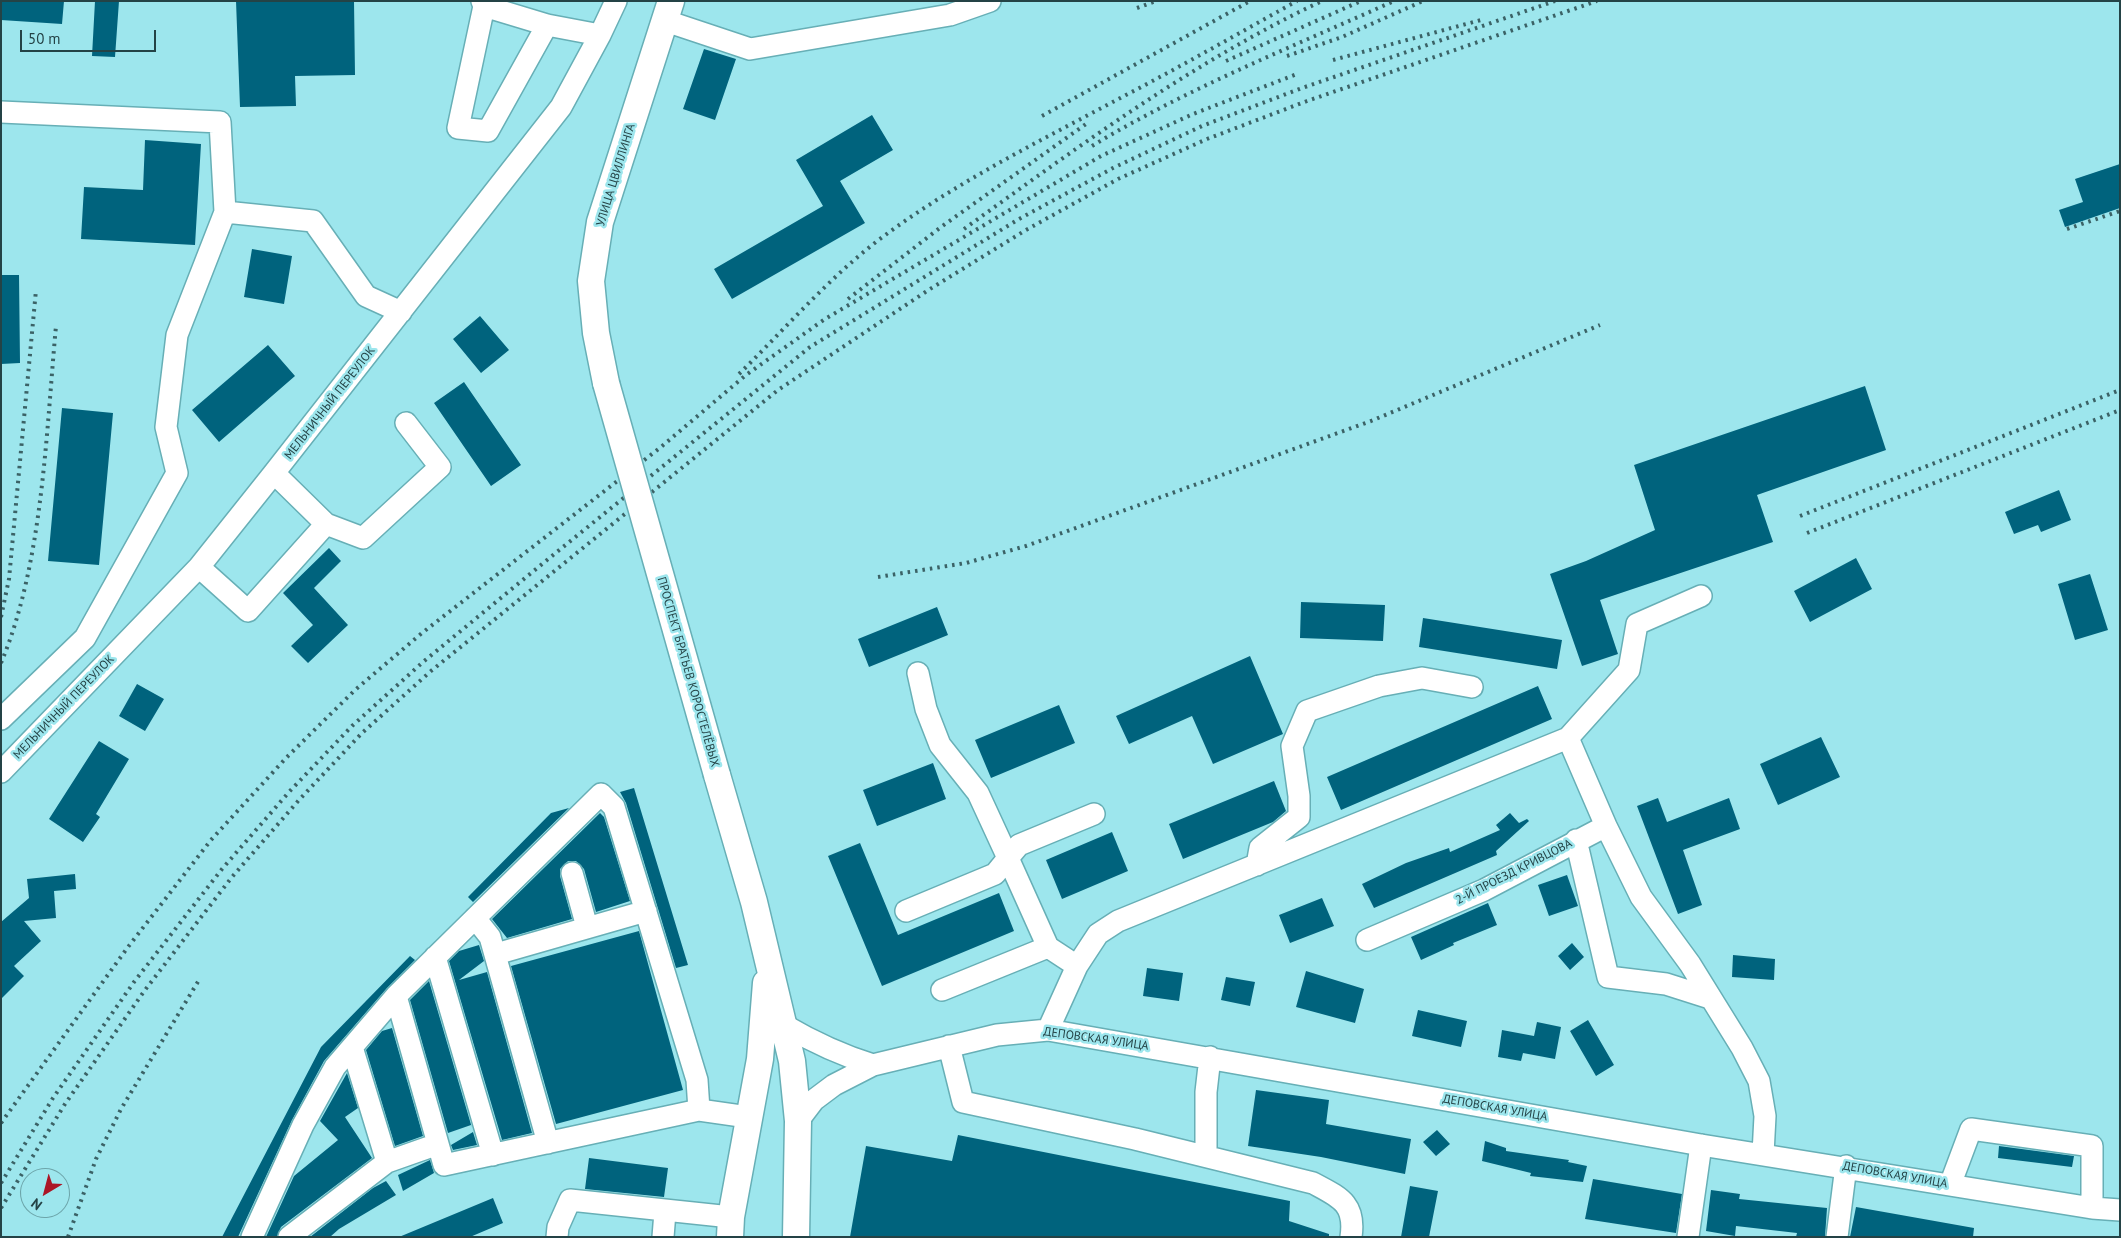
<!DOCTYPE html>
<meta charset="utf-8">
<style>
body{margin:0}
#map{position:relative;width:2121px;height:1238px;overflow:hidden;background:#9de6ed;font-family:"PT Sans",sans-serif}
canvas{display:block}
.frame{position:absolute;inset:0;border:2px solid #244346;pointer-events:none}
.north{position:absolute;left:20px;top:1168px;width:50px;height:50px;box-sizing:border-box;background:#9de6ed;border:1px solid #6da5aa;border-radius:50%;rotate:217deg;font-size:14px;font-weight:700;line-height:20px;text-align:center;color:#244346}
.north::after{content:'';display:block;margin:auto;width:18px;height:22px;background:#ab1626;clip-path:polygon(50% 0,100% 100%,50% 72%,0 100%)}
.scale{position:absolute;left:20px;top:30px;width:136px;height:22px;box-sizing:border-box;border:2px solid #244346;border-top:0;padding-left:6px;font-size:15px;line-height:18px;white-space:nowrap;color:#244346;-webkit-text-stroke:4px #9de6ed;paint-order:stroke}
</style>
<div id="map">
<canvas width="2121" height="1238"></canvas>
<div class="frame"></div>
<div class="north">N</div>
<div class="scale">50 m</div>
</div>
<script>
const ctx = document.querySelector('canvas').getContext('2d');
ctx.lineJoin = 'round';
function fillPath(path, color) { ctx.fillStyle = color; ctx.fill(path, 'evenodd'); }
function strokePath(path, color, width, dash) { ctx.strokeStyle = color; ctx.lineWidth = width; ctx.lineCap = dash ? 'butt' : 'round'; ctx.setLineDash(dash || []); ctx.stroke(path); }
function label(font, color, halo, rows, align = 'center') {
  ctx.font = font + ' "PT Sans",sans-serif'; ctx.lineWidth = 5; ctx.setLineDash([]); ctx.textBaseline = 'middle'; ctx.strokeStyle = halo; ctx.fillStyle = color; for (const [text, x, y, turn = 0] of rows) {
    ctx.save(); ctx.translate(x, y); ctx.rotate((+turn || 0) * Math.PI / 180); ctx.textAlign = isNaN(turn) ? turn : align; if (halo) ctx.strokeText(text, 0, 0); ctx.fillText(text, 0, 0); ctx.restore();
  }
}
const building = new Path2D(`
 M1,1H64L62,24L1,20Z
 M95,1H119L115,57L92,56Z
 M236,1H354L355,75L295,76L296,106L240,107Z
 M704,49L736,59L715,120L683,109Z
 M872,115L893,150L840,181L865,223L732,299L714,269L823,206L796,160Z
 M145,140L201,144L195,245L81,239L84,187L143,190Z
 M2120,164V208L2065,227L2059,210L2083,202L2075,179Z
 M252,249L292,256L284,304L244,297Z
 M1,275H19L20,363L1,364Z
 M480,316L509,350L481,373L453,339Z
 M268,345L295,376L219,442L192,410Z
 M464,382L521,465L491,486L434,403Z
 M1865,386L1886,450L1757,495L1773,542L1600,600L1618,654L1582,666L1550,574L1586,561L1655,530L1634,465Z
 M62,408L113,413L99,565L48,561Z
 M2059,490L2071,520L2041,532L2038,525L2014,534L2005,512Z
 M329,548L341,561L314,588L348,625L308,663L291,646L313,625L283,593Z
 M1856,558L1872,589L1810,622L1794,591Z
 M2090,574L2108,630L2075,640L2058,584Z
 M1301,602L1385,605L1383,641L1300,638Z
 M937,607L948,635L869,667L858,639Z
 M1423,618L1562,640L1557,669L1419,647Z
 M1250,656L1283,734L1213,764L1192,716L1129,744L1116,716Z
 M137,684L164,699L145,731L119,716Z
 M1538,686L1552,719L1341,810L1327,777Z
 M1059,705L1075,743L991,778L975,740Z
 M1821,737L1840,777L1778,805L1760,764Z
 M99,741L129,759L96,814L100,817L83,842L49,819Z
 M933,763L946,799L877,826L863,790Z
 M1274,781L1286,811L1273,822L1183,859L1169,824Z
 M634,788L688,965L676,968L626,803L620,792Z
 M1658,798L1667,822L1729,798L1740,829L1683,850L1702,905L1678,914L1637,806Z
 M569,808L473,902L468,897L551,813Z
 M600,813L604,817L630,901L596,912L584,869L576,861H568L560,869V876L572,919L507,938L492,919Z
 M1510,813L1519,823L1527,819L1529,821L1496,851L1497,855L1374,908L1362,884L1406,863L1449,848L1450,852L1500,830L1496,825Z
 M1112,832L1128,871L1062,899L1046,860Z
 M860,843L898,935L999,893L1014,931L882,986L828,856Z
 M75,874L76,889L54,891L56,918L24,921L41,941L14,966L24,976L1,999V922L29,898L27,879Z
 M1567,875L1578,906L1549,916L1538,885Z
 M1322,898L1334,926L1290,943L1279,915Z
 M1488,903L1497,925L1453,943L1454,945L1421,960L1411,937Z
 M639,931L683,1090L556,1124L511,966Z
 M1572,943L1584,957L1570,970L1558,956Z
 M479,945L484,961L459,980L487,972L532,1133L502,1140L449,961L459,951Z
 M1733,955L1775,959L1774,980L1732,977Z
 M410,956L415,960L387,988L324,1061L292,1120L238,1237H222L321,1047Z
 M1147,968L1183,973L1179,1001L1143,996Z
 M1306,971L1364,989L1355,1023L1296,1007Z
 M1226,977L1255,982L1250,1006L1221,1000Z
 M429,981L472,1128L471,1125L448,1133L410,1000Z
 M1418,1010L1467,1021L1461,1047L1412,1036Z
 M1588,1020L1614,1065L1596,1076L1570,1031Z
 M1537,1022L1561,1027L1555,1059L1523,1053L1521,1061L1498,1057L1502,1030L1534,1036Z
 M392,1028L423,1136L395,1146L366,1050L382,1031Z
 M347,1073L358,1108L345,1117L372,1158L281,1227L277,1237H266L294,1176L338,1140L320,1121Z
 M1256,1090L1329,1100L1326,1124L1411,1139L1405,1174L1321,1157L1248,1146Z
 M1437,1130L1450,1144L1436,1156L1423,1142Z
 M473,1132L477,1145L453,1150L451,1145Z
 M958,1135L1290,1201L1289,1221L1329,1234V1237H850L866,1146L952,1161Z
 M1485,1141L1506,1148V1151L1569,1160L1568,1162L1587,1166L1583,1182L1530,1176L1531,1173L1482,1161Z
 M1999,1146L2074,1156L2072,1167L1998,1158Z
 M589,1158L668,1168L664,1197L585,1189Z
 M430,1160L434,1173L403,1191L398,1175Z
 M1593,1179L1682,1194L1676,1233L1585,1219Z
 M386,1181L396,1195L339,1229L330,1237H310L373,1188Z
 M1410,1186L1438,1191L1429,1237H1401Z
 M1711,1190L1740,1194L1739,1199L1827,1208L1825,1237H1796L1797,1233L1736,1226L1735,1236L1706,1231Z
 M493,1198L503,1223L470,1237H399Z
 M1856,1207L1974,1228L1973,1237H1850Z`);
const minor = new Path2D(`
 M482,1L484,6L547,25L600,35
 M484,6L458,128L488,131L547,25
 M666,21L750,49L950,15L990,1
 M1,112L220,122L225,212
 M274,473L326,524
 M199,567L248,611L326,524L363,538L440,467L406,423
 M1,719L85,638L177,473L166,427L177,335L225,212L313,221L366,296L401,312
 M1568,738L1606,826L1641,897L1690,964L1742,1048L1759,1081L1765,1116L1763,1154
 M1,772L199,567L274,473L561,107L600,35L616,1
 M1576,840L1608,977L1666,984L1710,998
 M1257,865L1260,848L1299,817V796L1292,746L1307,711L1379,686L1422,678L1472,687
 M572,873L587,927
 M906,911L995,874L1008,858L978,793L940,745L926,709L918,673
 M475,918L490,937L548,1143
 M1367,940L1484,890L1606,826
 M496,954L646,911
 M435,957L493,1155
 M1077,966L1048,947L1008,858L1019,845L1094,814
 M942,990L1048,947
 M396,996L444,1165L699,1110L748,1117
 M784,1025C813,1042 841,1055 873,1065
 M1048,1030L1077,966L1098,934L1118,921L1568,738L1629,670L1637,624L1701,596
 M949,1046L963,1102L1135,1139L1313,1183C1339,1197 1356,1203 1351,1237
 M352,1047L387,1162
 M798,1121L814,1100L834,1085L873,1065L997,1035L1048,1030L1701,1145L2092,1208L2120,1210
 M1206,1156V1092L1210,1057
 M1950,1185L1971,1129L2092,1146V1208
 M252,1237L303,1125L335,1067L396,996L601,794L614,807L697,1080L699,1110
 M289,1237L387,1162L438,1144
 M557,1237L558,1227L570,1200L731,1217
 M663,1237L665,1212
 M1688,1237L1701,1145
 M1837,1237L1846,1166`);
const major = new Path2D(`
 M606,383L596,333L591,281L600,222L671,1
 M717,775L754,902L792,1061L798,1121L796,1237
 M730,1237L731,1217L760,1059L766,983`);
const rail = new Path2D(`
 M1137,8L1156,1
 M1287,56L1342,37L1423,1
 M1333,60L1481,20
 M1226,61L1361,1
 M1042,116L1250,1
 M1092,146C1188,88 1292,47 1394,1
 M964,229C1078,147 1194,61 1322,1
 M2067,229L2120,211
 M848,299L941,227L1086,124
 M739,374C784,330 826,281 876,242C952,184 1040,141 1124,96C1182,66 1239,33 1297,1
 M1800,516L2120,390
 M1807,533L2120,410
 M878,577L966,563L1026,546L1371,421L1600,325
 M1,617L9,579L36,290
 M1,663C43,563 46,433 56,326
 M1,1123L128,947L211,840L286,758L355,690L422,633L661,447L746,375L825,319L1101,156L1193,114L1297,74
 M1,1183L53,1098L134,982L222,869L289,792L352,726L423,662L547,560L810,347L1019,219L1113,168L1202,126L1302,88L1555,1
 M1,1208L65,1104L145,990L232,877L299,800L362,733L431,671L778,390L930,289L1026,230L1118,179L1207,139L1307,101L1597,1
 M68,1237L96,1159L121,1109L199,980`);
const majorBridge = new Path2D(`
 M606,383L717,775`);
const streetNames = [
 ["УЛИЦА ЦВИЛЛИНГА",616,175,-73],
 ["МЕЛЬНИЧНЫЙ ПЕРЕУЛОК",330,403,-52],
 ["ПРОСПЕКТ БРАТЬЕВ КОРОСТЕЛЁВЫХ",688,672,74],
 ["МЕЛЬНИЧНЫЙ ПЕРЕУЛОК",64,707,-46],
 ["2-Й ПРОЕЗД КРИВЦОВА",1514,872,-27],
 ["ДЕПОВСКАЯ УЛИЦА",1096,1039,8],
 ["ДЕПОВСКАЯ УЛИЦА",1495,1108,10],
 ["ДЕПОВСКАЯ УЛИЦА",1895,1175,10]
];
fillPath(building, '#00637d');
strokePath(minor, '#67afb6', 24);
strokePath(major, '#67afb6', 29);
strokePath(minor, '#fff', 21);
strokePath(major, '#fff', 26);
strokePath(rail, '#3b6266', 4, [2.5, 5]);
strokePath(majorBridge, '#67afb6', 29, []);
strokePath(majorBridge, '#fff', 26);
label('12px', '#244346', '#9de6ed', streetNames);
</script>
